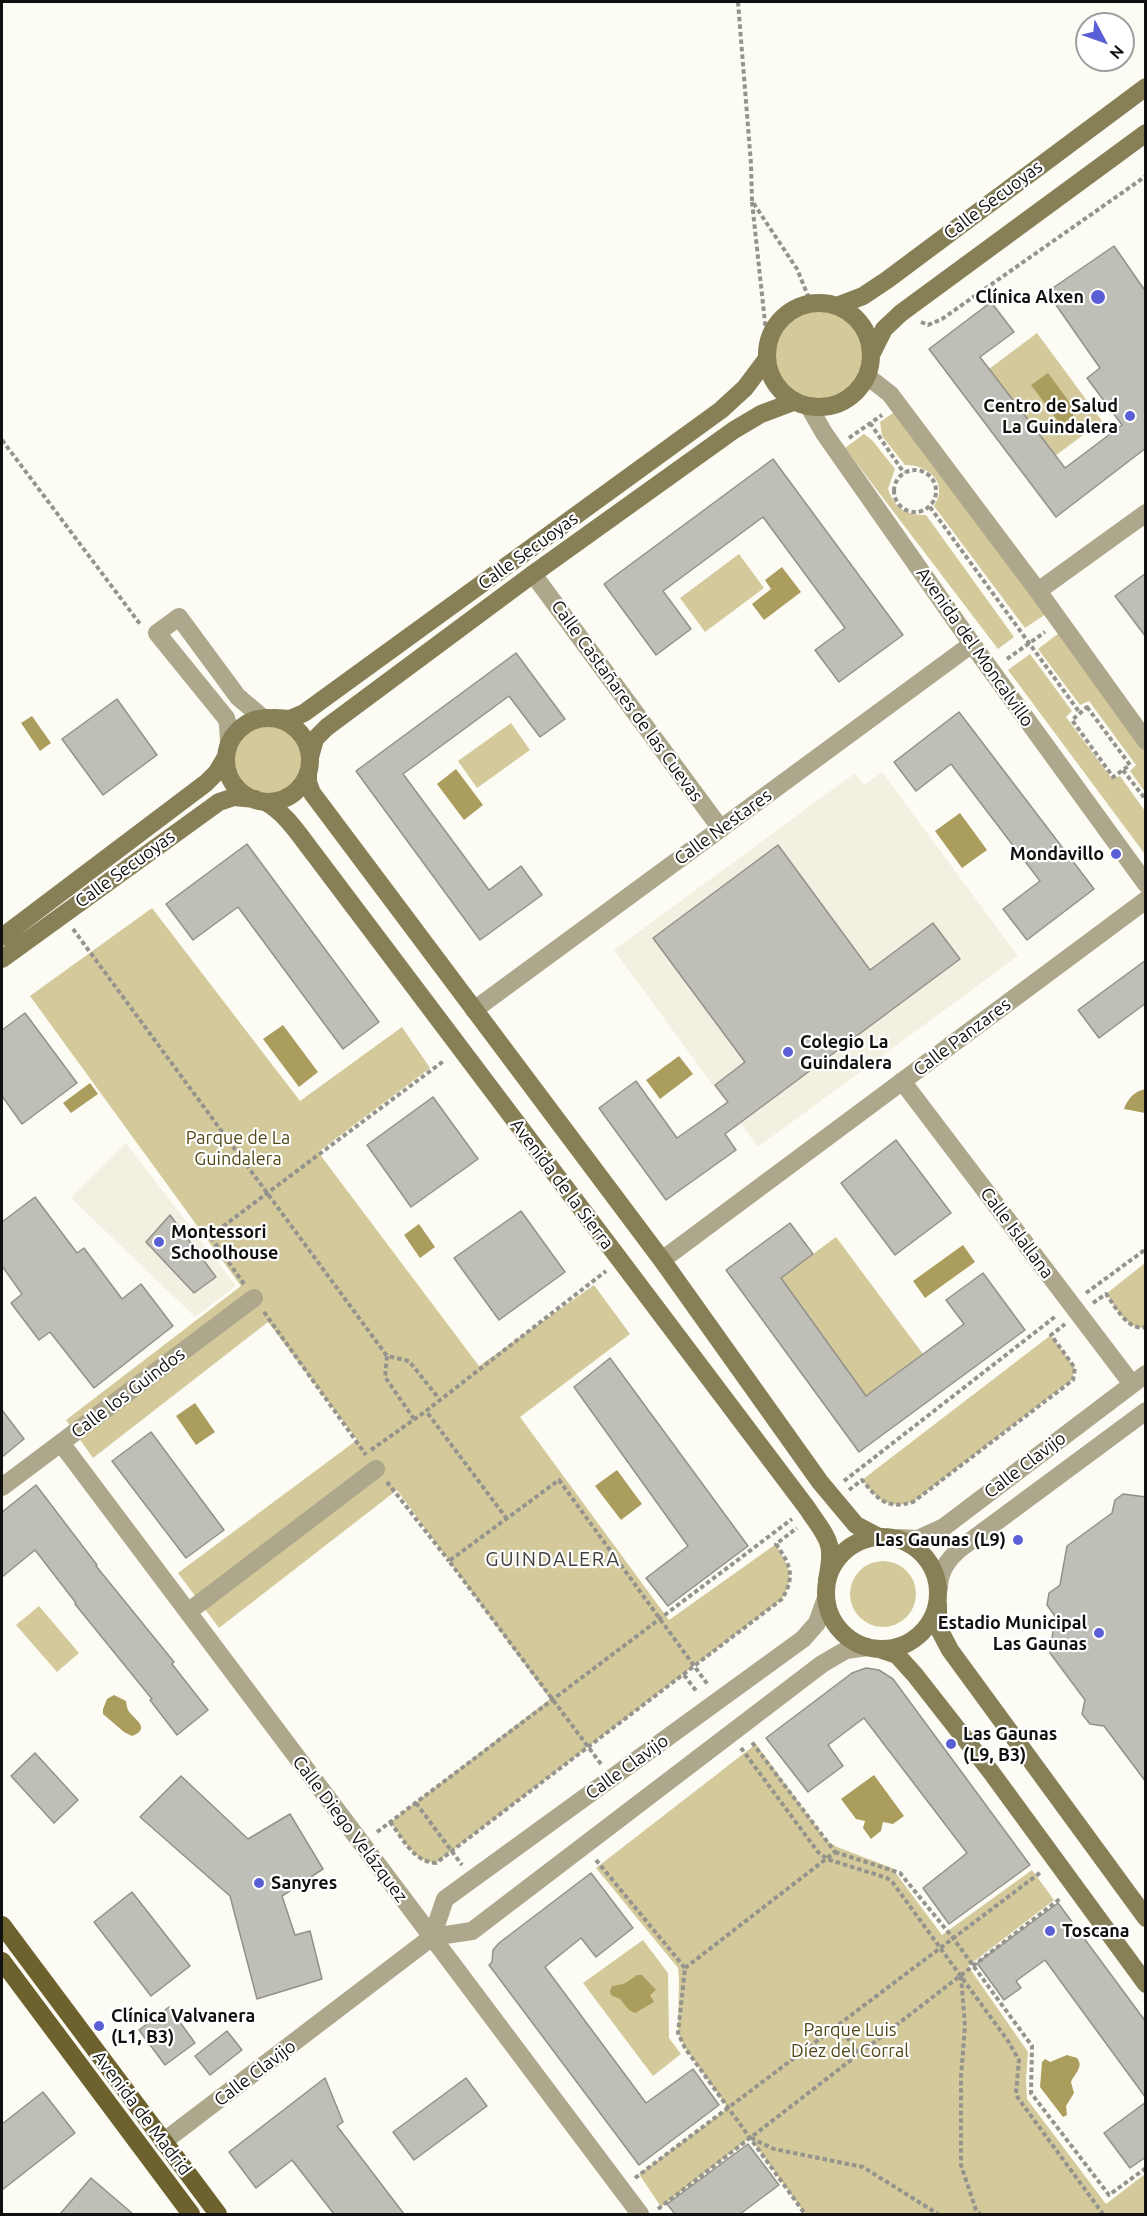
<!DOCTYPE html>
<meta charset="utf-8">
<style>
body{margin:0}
#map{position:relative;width:1147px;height:2216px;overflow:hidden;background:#fdfcf4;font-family:Ubuntu,sans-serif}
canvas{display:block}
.frame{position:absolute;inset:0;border:3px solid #11100e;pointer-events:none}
.north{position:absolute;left:1075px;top:12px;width:60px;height:60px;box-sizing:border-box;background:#fff;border:2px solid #a09f9f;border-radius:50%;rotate:131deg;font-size:16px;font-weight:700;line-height:24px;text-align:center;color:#11100e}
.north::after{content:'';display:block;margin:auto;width:21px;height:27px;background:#5b5fd6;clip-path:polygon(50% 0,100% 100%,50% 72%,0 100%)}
</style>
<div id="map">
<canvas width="1147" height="2216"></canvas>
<div class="frame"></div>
<div class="north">N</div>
</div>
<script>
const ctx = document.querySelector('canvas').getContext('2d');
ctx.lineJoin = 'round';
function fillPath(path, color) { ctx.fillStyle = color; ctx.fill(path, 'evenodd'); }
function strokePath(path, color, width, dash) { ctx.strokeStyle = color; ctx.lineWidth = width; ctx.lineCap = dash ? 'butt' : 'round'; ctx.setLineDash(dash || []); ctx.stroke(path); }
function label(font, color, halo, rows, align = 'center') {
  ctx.font = font + ' Ubuntu,sans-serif'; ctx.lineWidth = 4.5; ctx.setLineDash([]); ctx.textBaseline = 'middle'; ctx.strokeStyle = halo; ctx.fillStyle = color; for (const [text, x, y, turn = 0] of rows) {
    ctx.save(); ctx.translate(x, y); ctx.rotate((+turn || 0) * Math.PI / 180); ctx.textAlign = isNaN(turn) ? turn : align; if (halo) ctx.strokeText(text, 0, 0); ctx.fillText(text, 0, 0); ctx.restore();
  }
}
const built = new Path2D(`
 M882,772L1018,956L758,1147L614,950L855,773L864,785Z
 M126,1143L236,1286L195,1317L71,1198Z`);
const green = new Path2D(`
 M823,308C857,316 863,333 870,365C864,373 858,384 850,390C787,442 726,317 823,308Z
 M1037,333L1102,421L1055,456L989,369Z
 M896,411L1046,614L1025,628L934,506C936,502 939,497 939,492C941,475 920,464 905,465L882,436L880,422Z
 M864,434L872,440L895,469L888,489C895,508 905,515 926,515L1014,637L998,649L845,448Z
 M739,554L764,588L705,632L680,598Z
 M1059,633L1145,749V792L1130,771L1136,765L1089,701L1080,705L1038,649Z
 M1030,654L1072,711L1066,717L1112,779L1120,776L1145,811L1146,852L1144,853L1008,670Z
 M231 757a37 37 0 1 1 74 0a37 37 0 1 1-74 0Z
 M511,723L530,750L477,788L458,761Z
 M152,908L300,1101L402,1027L430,1068L318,1152L479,1366L594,1285L630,1334L520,1417L669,1620L776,1544C788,1566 796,1575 782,1599L436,1863C413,1862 403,1838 390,1822L550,1699L397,1490L219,1628L178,1573L357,1440L268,1322L93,1458L66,1420L241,1286L30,996Z
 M836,1237L923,1354L866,1396L781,1278Z
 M1145,1263V1327C1128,1332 1115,1306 1106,1294Z
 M1051,1335L1075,1368L1072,1380L913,1502C886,1510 878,1499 862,1480Z
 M850 1594a33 33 0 1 1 66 0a33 33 0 1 1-66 0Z
 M39,1606L79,1653L57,1672L16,1625Z
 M756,1744L826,1840L837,1847L892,1868L942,1935L1032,1870L1054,1900L968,1966L1028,2052L1026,2080L1027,2099L1106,2204L1145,2174V2214H805L750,2138L661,2207L639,2174L728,2108L685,2048L678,2033L679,1979L678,1968L596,1868Z
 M643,1940L668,1973L669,2038L681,2054L653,2076L583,1983Z`);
const water = new Path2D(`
 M1048,373L1073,407V416L1065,422L1058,421L1031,385Z
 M782,567L801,592L764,620L752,604L771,589L765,580Z
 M32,716L51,743L40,751L21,723Z
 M456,769L483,805L464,820L437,784Z
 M960,813L987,850L962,868L935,831Z
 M283,1025L318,1072L299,1087L263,1039Z
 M679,1056L693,1074L660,1099L646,1080Z
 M90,1083L98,1094L71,1113L63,1103Z
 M1145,1089V1113L1124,1109C1128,1098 1134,1092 1145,1089Z
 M419,1224L435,1247L420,1258L404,1235Z
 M963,1245L975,1262L925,1298L913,1281Z
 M195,1403L215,1432L196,1445L176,1416Z
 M617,1470L642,1504L621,1520L595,1486Z
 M114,1695L126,1701C126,1704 127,1707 128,1710C132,1718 153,1728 132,1736L124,1732L103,1714V1709L107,1699Z
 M874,1775L904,1816L893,1824L883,1822L881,1831L871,1839L863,1828L865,1821L856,1819L841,1799Z
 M637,1975H642L656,1990L650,1995L654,2002L635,2013L629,2010L620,1999L611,1995L610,1991L612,1986L624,1984Z
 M1067,2055L1077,2058C1084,2067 1075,2073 1071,2082L1074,2093L1066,2106L1067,2115L1063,2117L1040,2087L1042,2062L1045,2059L1050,2062Z`);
const building = new Path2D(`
 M1114,246L1146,292V448L1056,517L929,349L991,302L1014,332L980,357L1065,468L1122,425L1087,378L1100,368L1047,292Z
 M773,459L903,635L839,682L815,650L845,628L763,517L663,591L691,629L656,655L604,584Z
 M1146,573V637L1115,596Z
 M516,653L565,719L540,737L509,696L403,774L489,890L521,866L542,895L480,940L356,771Z
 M117,699L157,755L103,795L62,739Z
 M959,712L1094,889L1027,940L1003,909L1040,881L951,764L916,791L894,762Z
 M247,844L379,1022L343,1049L238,907L193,940L166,904Z
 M778,845L870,970L933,923L960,959L725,1134L736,1150L666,1200L599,1108L636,1081L677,1138L728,1102L715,1085L745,1062L653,938Z
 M1146,960V1003L1099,1038L1078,1010Z
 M25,1013L77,1083L22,1124L2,1096V1030Z
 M433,1097L478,1159L411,1207L367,1145Z
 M896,1140L951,1213L895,1255L841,1183Z
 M35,1197L77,1253L84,1248L122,1299L141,1284L173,1326L94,1388L50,1332L39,1340L11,1303L22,1294L2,1266V1222Z
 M521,1211L565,1272L499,1320L454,1258Z
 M170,1215L216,1277L194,1293L146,1242Z
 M790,1223L813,1254L781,1278L866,1396L964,1324L946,1300L983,1273L1025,1330L859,1452L726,1270Z
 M610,1358L748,1546L668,1606L646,1578L688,1546L574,1387Z
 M2,1410L24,1439L2,1457Z
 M151,1432L224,1530L186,1558L112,1461Z
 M36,1485L97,1565L96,1566L174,1662L172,1664L208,1710L177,1735L150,1700L152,1699L75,1604L76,1603L35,1550L2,1577V1512Z
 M1123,1494L1146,1497V1782L1104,1726L1090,1724L1082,1714L1085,1700L1050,1653L1055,1616L1047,1605L1049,1593L1060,1585L1067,1546L1112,1513L1115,1500Z
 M866,1668L879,1670L893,1679L1030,1865L949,1924L923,1888L967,1853L864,1718L828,1745L843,1766L808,1792L766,1738L852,1673Z
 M35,1753L78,1800L54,1823L11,1776Z
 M181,1776L248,1839L290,1814L323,1869L282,1896L295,1935L310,1931L322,1979L257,1999L230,1896L140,1817Z
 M591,1873L633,1928L596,1957L581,1938L545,1967L646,2103L693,2069L719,2105L639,2165L489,1965L492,1962L493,1950L499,1943Z
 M132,1892L190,1966L151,1996L94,1922Z
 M1058,1903L1146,2022V2098L1045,1960L1016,1981L1021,1988L1004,2000L977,1963Z
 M169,2007L195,2043L165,2065L139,2030Z
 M227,2031L242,2050L210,2075L195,2056Z
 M325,2078L343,2122L337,2126L404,2214H334L292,2160L256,2188L229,2152Z
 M466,2078L487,2106L414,2160L393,2132Z
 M43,2092L75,2133L2,2190V2124Z
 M1146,2102V2157L1130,2168L1104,2133Z
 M748,2144L779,2185L740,2214H675L667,2204Z
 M91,2178L133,2214H60Z`);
const path = new Path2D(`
 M738,2L751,164L752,201L797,269L811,303
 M752,202L767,341
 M921,322L928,325L942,319L1146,176
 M870,423L904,473
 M849,438L882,415
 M2,440L140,624
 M894 491a21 21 0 1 1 42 0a21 21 0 1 1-42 0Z
 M930,507L1080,713
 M1007,659L1045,632
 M1087,707L1130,765L1113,777L1072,720Z
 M1123,770L1146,800
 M73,929L387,1356
 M244,1284L210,1236L445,1060
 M1086,1293L1146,1249
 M1093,1303L1106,1294C1115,1306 1128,1332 1146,1327
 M264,1312L366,1455
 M414,1419L385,1377L387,1356L409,1361L440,1400
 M371,1450L426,1411
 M844,1481L1056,1316
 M387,1482L449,1561
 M849,1490L862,1480C878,1499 886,1510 913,1502L1073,1380L1075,1368L1051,1335L1065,1324
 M507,1519L426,1411L606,1271
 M684,1675L697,1692
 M741,1748L818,1852L827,1859L887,1878L893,1883L1008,2041L1019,2060L1016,2093L1018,2098L1103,2214
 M601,1764L449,1561L559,1480L708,1685
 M416,1803L462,1865
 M390,1822C403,1838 413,1862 436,1863L782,1599C796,1576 790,1564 776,1544L797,1528
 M377,1832L792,1519
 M835,1852L900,1873L953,1938L1032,2046L1031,2093L1109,2195L1146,2168
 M596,1860L685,1968L678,2033L685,2048L805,2214
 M685,1968L835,1852L751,1741
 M961,1976L965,2026L961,2077V2165L976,2210L980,2214
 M838,2025L859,2054
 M751,2138L774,2149L863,2167L938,2214
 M635,2178L1041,1872
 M658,2209L1061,1898`);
const street = new Path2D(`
 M867,376L890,394L1038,591L1146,741
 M809,407L824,433L972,644L1146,884
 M533,574L721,829
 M1038,591L1146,513
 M229,743L228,724L226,718L157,633L179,617L238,697L263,718
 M474,1010L972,644
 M902,1081L1132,1384
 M662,1260L1146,900
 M61,1443L640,2214
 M2,1487L254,1298
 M898,1538L918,1539L944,1527L1146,1374
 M939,1588C939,1571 948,1559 961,1548L1146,1411
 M188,1612L376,1469
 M432,1937L445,1899L803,1639L817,1623L826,1598
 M163,2142L432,1937L472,1931L822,1664L846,1650L867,1647`);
const secondary = new Path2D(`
 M767 355a52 52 0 1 1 104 0a52 52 0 1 1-104 0Z
 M837,306L863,296L887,280L1146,87
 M871,355L884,329L901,313L1146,133
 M275,718L290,719L304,713L721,410L745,388L766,360
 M226 760a42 42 0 1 1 84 0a42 42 0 1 1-84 0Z
 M310,757L315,739L327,727L533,574L734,430L761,414L793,402
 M308,774V782L312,793L662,1260L820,1482L856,1525L877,1536
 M265,802C285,812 300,836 314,854L807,1508C828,1540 835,1541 827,1580
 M2,937L206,783L217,772L226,757
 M2,959L219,802L234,797L255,799
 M826 1593a56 56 0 1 1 112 0a56 56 0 1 1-112 0Z
 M938,1604V1627L950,1650L1146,1918
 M879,1649L897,1655L915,1675L991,1772L1146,1984`);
const primary = new Path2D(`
 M2,1925L218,2214
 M2,1961L191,2214`);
const markers = [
 [1098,297,8,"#5b5fd6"],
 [1130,416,6,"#5b5fd6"],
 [1116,854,6,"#5b5fd6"],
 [788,1052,6,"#5b5fd6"],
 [159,1242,6,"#5b5fd6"],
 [1018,1540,6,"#5b5fd6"],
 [1099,1633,6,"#5b5fd6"],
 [951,1744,6,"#5b5fd6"],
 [259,1883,6,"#5b5fd6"],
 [1050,1931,6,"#5b5fd6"],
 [99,2026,6,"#5b5fd6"]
];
const streetNames = [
 ["Calle Secuoyas",993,200,-37],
 ["Calle Secuoyas",528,551,-36],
 ["Avenida del Moncalvillo",975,647,55],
 ["Calle Castañares de las Cuevas",627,701,54],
 ["Calle Nestares",723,827,-36],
 ["Calle Secuoyas",125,869,-36],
 ["Calle Panzares",962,1037,-37],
 ["Avenida de la Sierra",562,1184,53],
 ["Calle Islallana",1017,1233,53],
 ["Calle los Guindos",128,1393,-37],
 ["Calle Clavijo",1025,1465,-37],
 ["Calle Clavijo",627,1767,-36],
 ["Calle Diego Velázquez",350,1829,53],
 ["Calle Clavijo",255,2073,-37],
 ["Avenida de Madrid",142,2113,53]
];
const poiNames = [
 ["Clínica Alxen",1084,297,"right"],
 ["Centro de Salud",1118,406,"right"],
 ["La Guindalera",1118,427,"right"],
 ["Mondavillo",1104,854,"right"],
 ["Colegio La",800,1042],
 ["Guindalera",800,1063],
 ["Montessori",171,1232],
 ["Schoolhouse",171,1253],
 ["Las Gaunas (L9)",1006,1540,"right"],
 ["Estadio Municipal",1087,1623,"right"],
 ["Las Gaunas",1087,1644,"right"],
 ["Las Gaunas",963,1734],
 ["(L9, B3)",963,1755],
 ["Sanyres",271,1883],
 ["Toscana",1062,1931],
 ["Clínica Valvanera",111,2016],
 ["(L1, B3)",111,2037]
];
const parkNames = [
 ["Parque de La",238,1138],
 ["Guindalera",238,1159],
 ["Parque Luis",850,2030],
 ["Díez del Corral",850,2051]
];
const neighbourhoodNames = [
 ["GUINDALERA",553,1559]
];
fillPath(built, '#f3f0e1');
fillPath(green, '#d3c99b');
fillPath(water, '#ab9d5d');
fillPath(building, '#bfbeb7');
strokePath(building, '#92918a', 1.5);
strokePath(path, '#94938d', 4, [4.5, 3]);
strokePath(street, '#ada78c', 18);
strokePath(secondary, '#877f56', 18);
strokePath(primary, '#6d622e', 18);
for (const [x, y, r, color] of markers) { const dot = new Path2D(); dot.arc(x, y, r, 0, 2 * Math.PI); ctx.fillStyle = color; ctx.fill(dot); strokePath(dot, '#fff', 2); }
label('18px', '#11100e', '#fff', streetNames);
label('bold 18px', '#11100e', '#fff', poiNames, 'left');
label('18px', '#524816', '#fff', parkNames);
ctx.letterSpacing = '1.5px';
label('20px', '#413f3a', '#fff', neighbourhoodNames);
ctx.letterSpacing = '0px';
</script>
